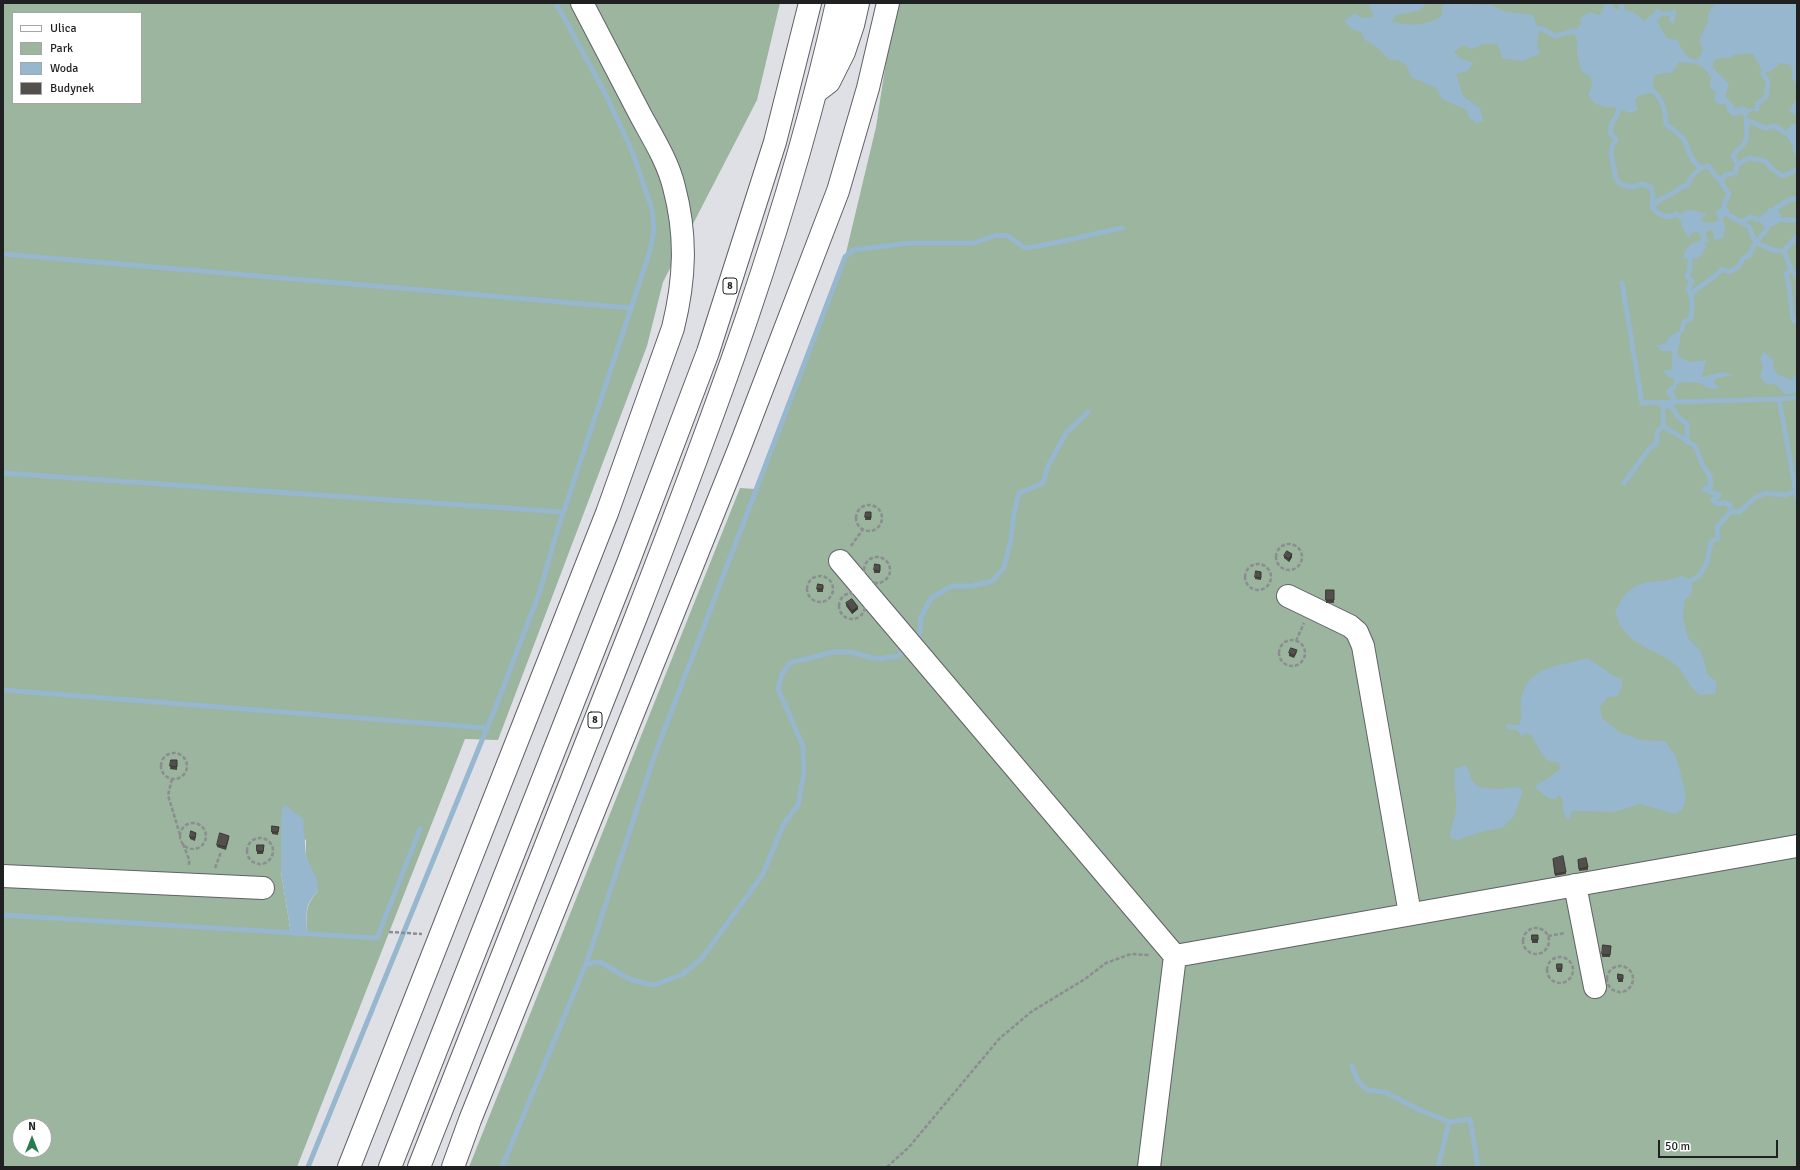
<!DOCTYPE html>
<style>
body{margin:0}
#map{position:relative;width:1800px;height:1170px;overflow:hidden;background:#dfe0e6;font-family:Signika,sans-serif}
canvas{display:block}
.frame{position:absolute;inset:0;border:4px solid #1f2022;pointer-events:none}
.legend{position:absolute;left:12px;top:12px;width:130px;height:92px;box-sizing:border-box;background:#fff;border:1px solid #a5a6a7;margin:0;padding:5px 7px;list-style:none;font-size:12px;color:#1f2022}
.legend li{display:flex;align-items:center;gap:8px;height:20px}
.legend b{width:20px;border:1px solid #a5a6a7}
.north{position:absolute;left:12px;top:1118px;width:40px;height:40px;box-sizing:border-box;background:#fff;border:1px solid #a5a6a7;border-radius:50%;rotate:0deg;font-size:11px;font-weight:700;line-height:16px;text-align:center;color:#1f2022}
.north::after{content:'';display:block;margin:auto;width:14px;height:18px;background:#277d50;clip-path:polygon(50% 0,100% 100%,50% 72%,0 100%)}
.scale{position:absolute;left:1658px;top:1140px;width:120px;height:18px;box-sizing:border-box;border:2px solid #1f2022;border-top:0;padding-left:5px;font-size:12px;line-height:14px;white-space:nowrap;color:#1f2022;-webkit-text-stroke:3px #fff;paint-order:stroke}
</style>
<div id="map">
<canvas width="1800" height="1170"></canvas>
<div class="frame"></div>
<ul class="legend">
<li><b style="height:5px;background:#fff"></b>Ulica</li>
<li><b style="height:11px;background:#9bb59e"></b>Park</li>
<li><b style="height:11px;background:#97b7ce"></b>Woda</li>
<li><b style="height:11px;background:#534f4c"></b>Budynek</li>
</ul>
<div class="north">N</div>
<div class="scale">50 m</div>
</div>
<script>
const ctx = document.querySelector('canvas').getContext('2d');
ctx.lineJoin = 'round';
function fillPath(path, color) { ctx.fillStyle = color; ctx.fill(path, 'evenodd'); }
function strokePath(path, color, width, dash) { ctx.strokeStyle = color; ctx.lineWidth = width; ctx.lineCap = dash ? 'butt' : 'round'; ctx.setLineDash(dash || []); ctx.stroke(path); }
function label(font, color, halo, rows, align = 'center') {
  ctx.font = font + ' Signika,sans-serif'; ctx.lineWidth = 4; ctx.setLineDash([]); ctx.textBaseline = 'middle'; ctx.strokeStyle = halo; ctx.fillStyle = color; for (const [text, x, y, turn = 0] of rows) {
    ctx.save(); ctx.translate(x, y); ctx.rotate((+turn || 0) * Math.PI / 180); ctx.textAlign = isNaN(turn) ? turn : align; if (halo) ctx.strokeText(text, 0, 0); ctx.fillText(text, 0, 0); ctx.restore();
  }
}
const green = new Path2D(`
 M3,3H780L757,100L663,282L647,346L498,740L465,739L297,1167H3ZM13,13H141V103H13ZM306,839V856L318,891C304,906 307,914 307,933L291,934L281,872ZM20,1126H44V1150H20Z
 M895,3H1797V1167H469L740,488L756,489L845,257L876,127Z`);
const water = new Path2D(`
 M1368,3H1428L1418,11L1396,15L1392,22C1411,26 1425,26 1442,16V7L1446,3L1492,5L1503,11L1533,15L1539,32L1537,45L1540,54L1522,61L1502,58L1498,44H1484L1471,49L1463,45L1454,52L1462,59L1474,63L1467,71L1456,74L1463,96L1480,108L1483,121L1477,123L1469,118L1467,110L1442,99L1436,88L1411,77C1406,62 1404,60 1389,60L1379,49L1365,40L1361,32L1352,29L1344,21L1355,13L1362,18L1374,17Z
 M1604,3H1612L1614,9C1627,9 1636,11 1644,21L1655,12L1657,7L1662,12L1677,10L1674,24L1669,21L1670,16H1661L1657,21L1667,38L1678,40C1682,49 1685,58 1696,60L1700,57L1703,49L1699,41L1708,22V14L1715,3H1797V84L1792,79L1793,72L1790,65L1780,63L1773,70L1763,73L1753,54C1744,53 1736,53 1729,58H1721L1714,60L1713,68L1729,84L1725,96L1733,104L1734,108L1744,106L1748,109H1757L1748,113L1746,120L1742,114L1733,116L1727,111L1726,104H1718L1714,99L1716,93L1710,88L1711,77C1700,61 1697,65 1679,62L1672,73H1663L1654,76L1653,83L1654,92L1638,96L1635,100L1638,110L1630,113L1618,108L1604,107L1594,103L1588,95L1592,85L1590,76L1582,72L1577,55V43L1574,31L1581,24L1580,18L1590,12L1599,15L1603,10Z
 M1797,98V116L1789,111Z
 M1797,123V150H1795L1785,133L1792,124Z
 M1724,205L1729,209L1730,216L1723,217L1725,231L1723,238L1714,240L1713,230L1706,231V240L1701,238L1698,232H1693L1688,238L1683,229L1680,217L1684,211L1692,210L1707,214L1700,220L1708,223L1719,221L1715,213Z
 M1770,208H1776L1785,220L1767,229L1757,220Z
 M1702,242L1707,246L1698,259L1683,258L1685,251L1692,243Z
 M1682,330L1677,355L1689,362L1706,360L1702,377L1723,372L1733,375L1718,378L1713,381L1720,389L1707,388L1700,383L1680,382L1674,387V379L1667,376L1663,371L1672,369V351H1661L1657,346L1666,343L1670,336Z
 M1764,351L1773,360L1774,370L1779,375L1792,380L1795,374L1797,392L1786,395L1776,385L1765,383L1760,377L1763,366L1760,359Z
 M1682,576L1692,580V593L1684,601L1683,618L1688,638L1701,651L1708,675L1717,682L1715,694L1700,695C1687,686 1687,676 1677,666C1661,652 1634,646 1623,629C1619,625 1617,618 1615,612C1634,572 1647,588 1682,576Z
 M1588,658L1614,676L1622,679V688L1617,696L1608,697L1600,707L1602,718L1621,733L1641,740L1665,741L1676,757L1683,782L1686,797L1683,809L1675,814L1640,804L1614,812L1572,811L1570,819H1566L1562,806L1563,800L1559,795L1555,800L1548,798L1536,788L1537,784L1547,779L1560,769L1559,763L1546,760L1537,746L1532,736L1526,733L1522,737L1517,730L1506,729L1507,724L1519,725C1524,714 1519,711 1521,701C1525,666 1560,666 1588,658Z
 M1465,765L1469,770L1471,779L1478,787L1497,789L1519,787L1523,791L1514,816L1502,828L1481,832L1457,840L1450,838C1450,825 1455,820 1456,810C1457,796 1453,783 1455,769Z
 M285,805L303,819L306,856L317,880L318,891C303,906 307,914 307,933L300,937L291,934L281,872V825L282,809Z`);
const stream = new Path2D(`
 M1621,3L1622,9
 M1537,28L1543,29L1555,36L1574,31
 M1654,92C1663,99 1666,113 1666,124C1671,129 1681,134 1684,140C1690,152 1689,159 1701,168L1708,166L1721,182
 M1618,108V113L1612,123L1610,133L1616,139L1612,146L1611,154L1616,179L1622,185L1632,187L1642,184L1651,187L1653,195L1652,207L1659,214L1669,217L1677,214L1680,217
 M1757,109L1758,103L1766,97L1768,82L1763,73
 M1795,150L1797,153
 M1738,164L1749,158L1765,161L1771,168L1782,176L1797,170
 M1724,205L1729,194L1721,182L1725,175L1735,173L1738,164L1733,157C1735,151 1739,149 1743,145C1748,139 1747,128 1746,120L1765,128L1775,126L1785,133
 M1652,207C1660,199 1661,199 1671,194C1677,191 1680,187 1687,185L1692,176L1701,168
 M1776,208L1789,200L1797,198
 M1730,216L1741,222L1751,217L1757,220
 M1785,220H1797
 M1741,222L1749,227L1756,243C1768,246 1771,252 1784,251
 M1702,242L1706,240
 M3,254L631,308
 M1791,269L1797,277
 M1622,283L1642,403L1779,399L1797,497
 M1691,294C1702,283 1712,281 1722,269L1730,272L1739,266L1743,258L1749,256L1754,245L1767,229
 M1794,321C1789,305 1792,290 1786,274L1791,269L1784,251L1797,236
 M1682,330L1684,322L1691,318C1692,308 1694,297 1688,289L1692,281L1687,276L1690,269V258
 M1674,387L1668,392L1674,397L1671,406H1663V426L1695,446L1703,466L1710,476L1711,486L1704,489C1709,493 1714,492 1719,495L1713,500L1718,504L1724,502L1731,506V511L1717,527L1718,538L1711,542L1707,562L1700,575L1692,580
 M1779,399L1797,398
 M1671,406L1678,417L1687,424V442
 M3,473L563,512
 M1624,483L1649,449L1657,442V432L1663,426
 M1731,511L1739,512L1755,498L1765,493L1784,495L1796,491
 M914,639L920,632L921,617L931,598L952,586H970L993,581L1004,567L1011,539L1014,513L1019,493L1043,483L1048,466L1066,433L1088,412
 M3,690L487,728
 M3,915L377,938L420,829
 M586,964L654,757L845,257L853,250L909,243H974L996,235L1008,236L1025,248C1058,244 1090,234 1122,228
 M1352,1066L1358,1081L1367,1090L1385,1092L1420,1110L1449,1122L1470,1119L1478,1167
 M308,1167L498,701L540,591L554,541L650,251L654,229L652,209L633,153L606,95L556,3
 M502,1167L586,964L600,962L631,980L654,985L683,974L702,958L763,874L783,825L798,805L804,772L803,746L778,689L782,674L790,663L833,652H850L877,659L898,656L907,647
 M1438,1167L1449,1122`);
const path = new Path2D(`
 M856 518a13 13 0 1 1 26 0a13 13 0 1 1-26 0Z
 M1276 557a13 13 0 1 1 26 0a13 13 0 1 1-26 0Z
 M851,546L863,529
 M864 570a13 13 0 1 1 26 0a13 13 0 1 1-26 0Z
 M1245 577a13 13 0 1 1 26 0a13 13 0 1 1-26 0Z
 M807 589a13 13 0 1 1 26 0a13 13 0 1 1-26 0Z
 M839 606a13 13 0 1 1 26 0a13 13 0 1 1-26 0Z
 M1279 653a13 13 0 1 1 26 0a13 13 0 1 1-26 0Z
 M1296,641L1304,623
 M161 766a13 13 0 1 1 26 0a13 13 0 1 1-26 0Z
 M172,779L168,795L180,835
 M180 836a13 13 0 1 1 26 0a13 13 0 1 1-26 0Z
 M247 851a13 13 0 1 1 26 0a13 13 0 1 1-26 0Z
 M183,844L189,859V866
 M215,868L221,852
 M1523 941a13 13 0 1 1 26 0a13 13 0 1 1-26 0Z
 M389,932L422,934
 M1548,936L1565,933
 M1547 970a13 13 0 1 1 26 0a13 13 0 1 1-26 0Z
 M1607 979a13 13 0 1 1 26 0a13 13 0 1 1-26 0Z
 M887,1167L909,1147L999,1039L1031,1012L1085,979L1106,963L1131,954L1149,955`);
const minor = new Path2D(`
 M816,92L829,82L844,52L853,25L858,3
 M840,561L1175,956L1149,1167
 M1288,596L1350,626L1357,632L1363,646L1410,914
 M3,876L263,888
 M1575,885L1595,987
 M1175,956L1797,846
 M349,1167L607,513L673,328C685,279 687,236 674,187C668,162 653,138 641,116C621,78 602,41 582,3
 M453,1167L470,1120L739,449L838,191L868,88L888,3`);
const highway = new Path2D(`
 M390,1167L628,563L708,352L775,142L810,3
 M419,1167C491,984 564,801 636,617C714,416 790,215 837,3`);
const wall = new Path2D(`
 M866,512H871V520H865Z
 M1284,556L1292,557L1289,562L1284,558Z
 M880,568V573H874V570Z
 M1261,575V580L1255,579V577Z
 M818,584L823,585V592H817Z
 M1326,590H1334V603H1326Z
 M846,603L858,609L852,614L846,606Z
 M1297,652L1294,658L1289,656V653Z
 M171,760H177V770L170,769Z
 M279,827L278,835L272,834V832Z
 M196,835L195,841L190,839V837Z
 M229,838L226,850L217,847V845Z
 M264,845L263,854H257V851Z
 M1553,859L1566,872V874L1555,876Z
 M1578,860L1588,867V870L1579,871Z
 M1532,935H1538V943H1532Z
 M1611,946L1610,957H1602V954Z
 M1557,964H1562V972H1557Z
 M1618,974L1623,975V982H1618Z`);
const shadedWall = new Path2D(`
 M1292,554V557L1289,562V559Z
 M858,607V609L852,614V611Z`);
const building = new Path2D(`
 M866,512H871V518L865,517Z
 M1287,551L1292,554L1289,559L1284,556Z
 M875,564L880,565V571L874,570Z
 M1256,571L1261,572V578L1255,577Z
 M818,584L823,585V589H817Z
 M1326,590H1334V600H1326Z
 M852,599L858,607L852,611L846,603Z
 M1291,648L1297,650L1294,656L1289,653Z
 M171,760H177V767L170,766Z
 M272,826L279,827L278,832H272Z
 M191,831L196,833L195,838L190,837Z
 M220,833L229,836L226,847L217,845Z
 M257,845H264L263,852L257,851Z
 M1563,856L1566,872L1555,874L1553,859Z
 M1586,858L1588,867L1579,869L1578,860Z
 M1532,935H1538V940H1532Z
 M1603,945L1611,946L1610,955L1602,954Z
 M1557,964H1562V969H1557Z
 M1618,974L1623,975V979H1618Z`);
const shields = [
 [730,286,14],
 [595,720,14]
];
const shieldNames = [
 ["8",730,286],
 ["8",595,720]
];
fillPath(green, '#9bb59e');
fillPath(water, '#97b7ce');
strokePath(stream, '#97b7ce', 5);
strokePath(minor, '#606166', 24);
strokePath(highway, '#606166', 24);
strokePath(path, '#8c8d91', 2.5, [4, 2]);
strokePath(minor, '#fff', 22);
strokePath(highway, '#fff', 22);
fillPath(wall, '#474441');
fillPath(shadedWall, '#3a3735');
fillPath(building, '#534f4c');
strokePath(building, '#3a3735', 1);
for (const [x, y, w] of shields) { const box = new Path2D(); box.roundRect(x - w / 2, y - 8, w, 16, 3); ctx.fillStyle = '#fff'; ctx.fill(box); strokePath(box, '#1f2022', 1); }
label('bold 10px', '#1f2022', null, shieldNames);
</script>
